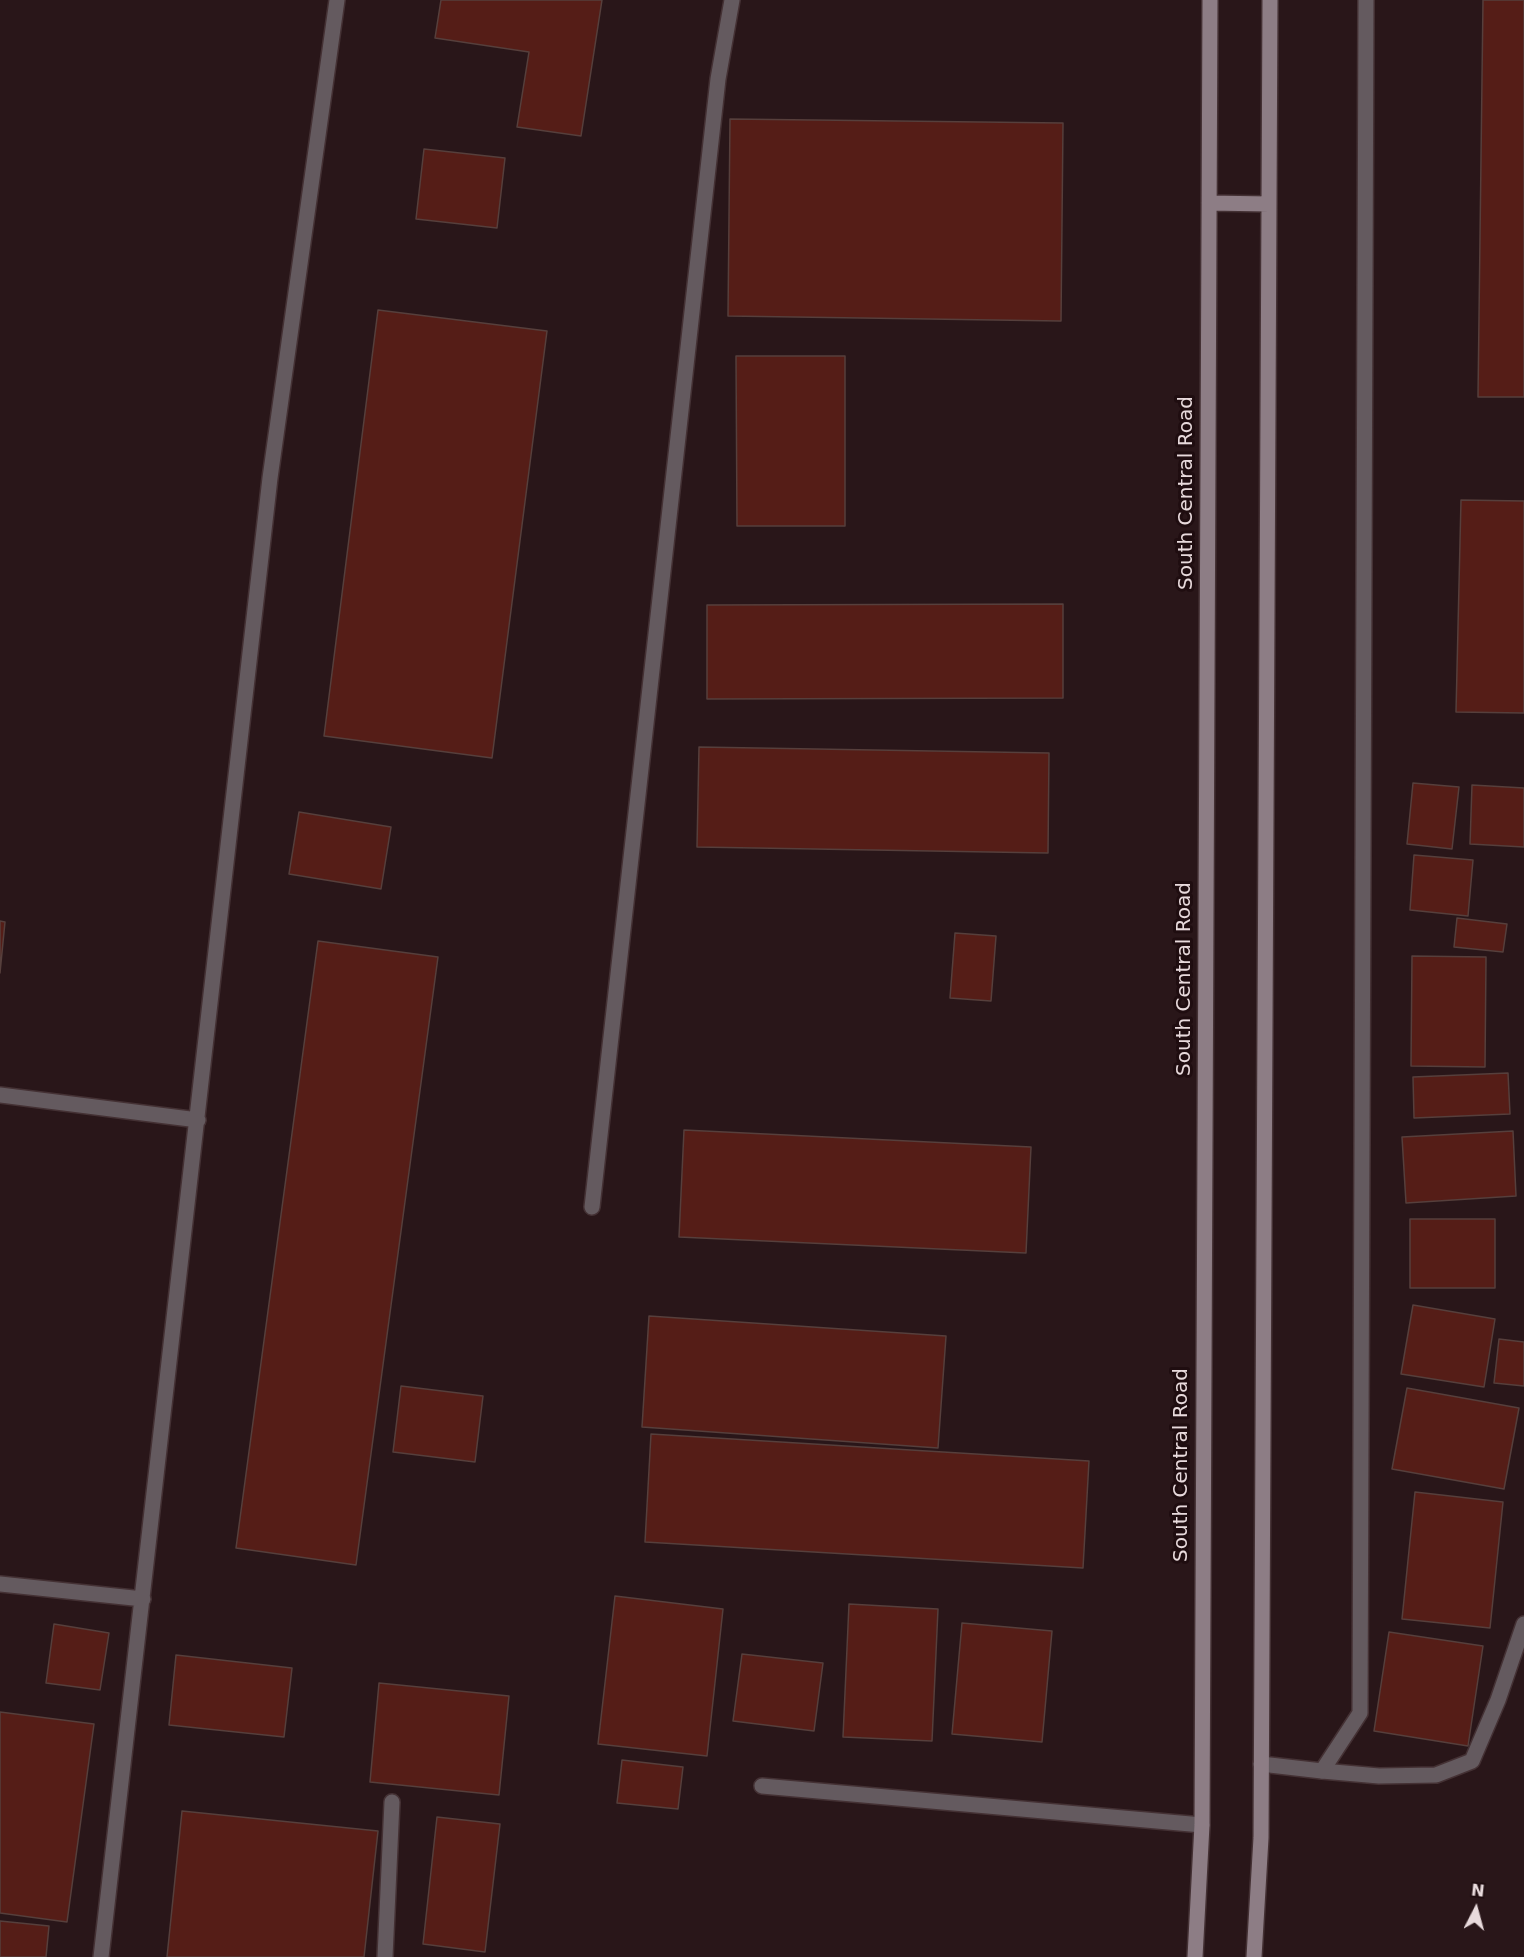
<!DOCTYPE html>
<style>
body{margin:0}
#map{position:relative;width:1524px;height:1957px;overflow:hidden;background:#291619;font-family:"DejaVu Sans",sans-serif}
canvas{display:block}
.north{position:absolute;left:1446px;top:1879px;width:60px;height:60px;-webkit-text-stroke:4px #1f0d10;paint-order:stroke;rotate:6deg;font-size:16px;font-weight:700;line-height:24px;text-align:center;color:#e8dadc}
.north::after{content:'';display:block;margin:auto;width:21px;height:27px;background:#e8dadc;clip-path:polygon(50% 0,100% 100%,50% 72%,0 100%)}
</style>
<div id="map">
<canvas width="1524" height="1957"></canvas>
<div class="north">N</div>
</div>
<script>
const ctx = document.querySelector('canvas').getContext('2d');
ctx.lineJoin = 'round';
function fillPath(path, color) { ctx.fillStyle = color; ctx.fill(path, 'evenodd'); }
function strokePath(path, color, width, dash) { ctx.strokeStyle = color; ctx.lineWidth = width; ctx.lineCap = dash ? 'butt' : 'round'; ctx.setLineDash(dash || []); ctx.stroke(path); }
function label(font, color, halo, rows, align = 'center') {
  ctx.font = font + ' "DejaVu Sans",sans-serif'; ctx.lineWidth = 6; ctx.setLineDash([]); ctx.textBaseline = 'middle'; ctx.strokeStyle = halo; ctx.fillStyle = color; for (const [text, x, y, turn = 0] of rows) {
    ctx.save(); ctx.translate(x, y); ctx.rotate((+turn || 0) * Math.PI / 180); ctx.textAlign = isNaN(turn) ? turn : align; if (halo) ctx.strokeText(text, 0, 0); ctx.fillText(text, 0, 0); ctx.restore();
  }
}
const building = new Path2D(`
 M441,0H602L581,136L517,127L529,52L435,38Z
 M1483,0H1524V397H1478Z
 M730,119L1063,123L1061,321L728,316Z
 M424,149L505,158L497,228L416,219Z
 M378,310L547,331L492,758L324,736Z
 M736,356H845V526H737Z
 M1461,500L1524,501V713L1456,712Z
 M1063,604V698L707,699V605Z
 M699,747L1049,753L1048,853L697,847Z
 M1413,783L1459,787L1452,849L1407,844Z
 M1472,785L1524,788V847L1470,844Z
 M299,812L391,827L381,889L289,874Z
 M1414,855L1473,860L1468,916L1410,910Z
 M1457,918L1507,924L1503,952L1454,947Z
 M0,921L5,922L0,973Z
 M955,933L996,936L991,1001L950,998Z
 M318,941L438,957L356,1565L236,1548Z
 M1412,956L1486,957L1485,1067L1411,1066Z
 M1508,1073L1510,1114L1414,1118L1413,1077Z
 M684,1130L1031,1147L1026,1253L679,1237Z
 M1513,1131L1516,1196L1406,1203L1402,1137Z
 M1410,1219H1495V1288H1410Z
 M1413,1305L1495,1319L1484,1387L1401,1374Z
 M649,1316L946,1336L938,1448L642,1427Z
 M1499,1339L1524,1342V1386L1494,1383Z
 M401,1386L483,1396L475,1462L393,1452Z
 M1407,1388L1519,1408L1504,1489L1392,1469Z
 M651,1434L1089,1461L1083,1568L645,1542Z
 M1415,1492L1503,1502L1490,1628L1402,1619Z
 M615,1596L723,1609L707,1756L598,1744Z
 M849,1604L938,1609L932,1741L843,1737Z
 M962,1623L1052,1631L1042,1742L952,1734Z
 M54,1624L109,1633L100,1690L46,1683Z
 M1389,1632L1483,1646L1468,1746L1374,1731Z
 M742,1654L823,1663L814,1731L733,1721Z
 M176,1655L292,1668L284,1737L169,1725Z
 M379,1683L509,1696L499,1795L370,1782Z
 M0,1712L94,1724L67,1922L0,1913Z
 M622,1760L683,1767L678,1809L617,1803Z
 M182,1811L378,1831L364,1957H167Z
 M437,1817L500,1824L485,1952L423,1944Z
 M0,1921L49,1926L46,1957H0Z`);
const service = new Path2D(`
 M0,1095L198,1120
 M592,1207L718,79L732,0
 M0,1584L143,1599
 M101,1957L270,478L337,0
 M385,1957L392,1802`);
const minor = new Path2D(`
 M1322,1771L1379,1776L1436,1775L1472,1761L1498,1700L1524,1624
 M762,1786L1202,1825`);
const tertiary = new Path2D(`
 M1261,1764L1322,1771L1360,1713L1366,0`);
const secondary = new Path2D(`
 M1209,203L1269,204
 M1195,1957L1202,1825L1210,0
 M1254,1957L1261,1838L1270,0`);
const streetNames = [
 ["South Central Road",1187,493,-90],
 ["South Central Road",1185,979,-90],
 ["South Central Road",1182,1465,-90]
];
fillPath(building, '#551d17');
strokePath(building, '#563f3c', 1.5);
strokePath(service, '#443134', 18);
strokePath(minor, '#443134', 18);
strokePath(tertiary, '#443134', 18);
strokePath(secondary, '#443134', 18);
strokePath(service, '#645a5f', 15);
strokePath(minor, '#645a5f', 15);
strokePath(tertiary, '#645a5f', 15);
strokePath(secondary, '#8d7d85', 15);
label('20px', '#e8dadc', '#1f0d10', streetNames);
</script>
